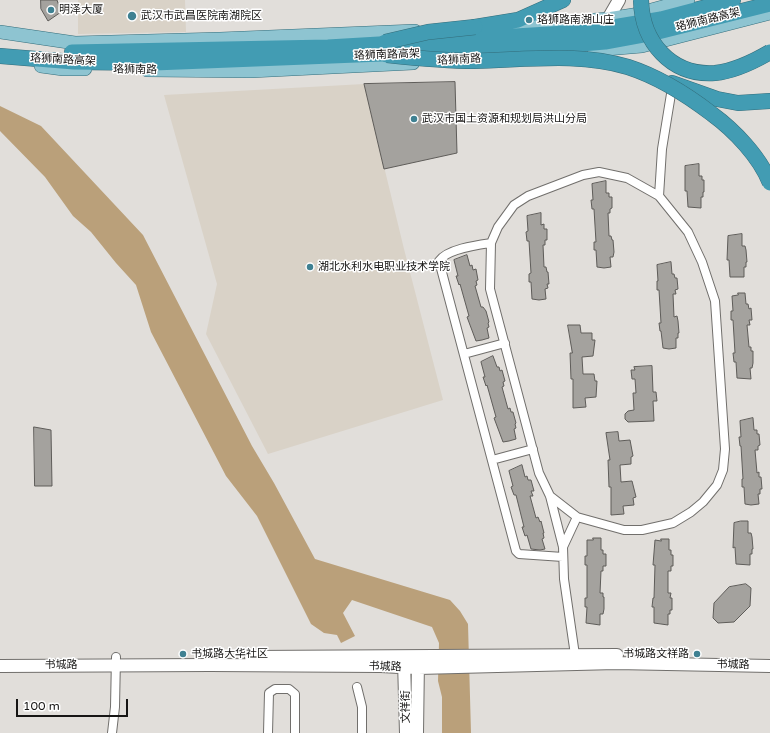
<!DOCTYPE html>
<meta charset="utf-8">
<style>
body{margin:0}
#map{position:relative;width:770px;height:733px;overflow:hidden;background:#e1deda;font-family:"Varela Round",sans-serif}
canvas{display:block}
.scale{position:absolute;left:16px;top:699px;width:112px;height:18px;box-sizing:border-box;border:2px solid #161514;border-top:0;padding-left:5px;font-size:12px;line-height:14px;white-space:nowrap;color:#161514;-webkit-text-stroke:3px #fff;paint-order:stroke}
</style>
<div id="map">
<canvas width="770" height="733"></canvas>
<div class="scale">100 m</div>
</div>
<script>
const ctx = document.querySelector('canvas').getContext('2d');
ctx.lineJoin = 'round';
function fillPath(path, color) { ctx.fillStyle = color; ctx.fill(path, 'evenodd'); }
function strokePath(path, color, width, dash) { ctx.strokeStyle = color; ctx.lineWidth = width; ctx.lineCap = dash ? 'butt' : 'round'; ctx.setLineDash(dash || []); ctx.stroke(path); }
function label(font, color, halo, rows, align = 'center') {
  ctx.font = font + ' "Varela Round","Noto Sans SC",sans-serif'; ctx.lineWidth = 3; ctx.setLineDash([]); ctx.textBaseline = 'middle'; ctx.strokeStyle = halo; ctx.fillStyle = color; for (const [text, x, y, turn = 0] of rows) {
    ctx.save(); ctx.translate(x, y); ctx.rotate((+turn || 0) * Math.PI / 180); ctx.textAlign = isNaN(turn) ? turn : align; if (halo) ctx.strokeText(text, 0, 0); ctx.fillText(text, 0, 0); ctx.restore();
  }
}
const built = new Path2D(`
 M78,0H185L186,32L78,34Z
 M364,84L404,249L443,400L268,454L206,334L217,284L164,95Z`);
const water = new Path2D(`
 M0,106L41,126L143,235L252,446L274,483L315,559L450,600L460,611L468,624L471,733H442V697L438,681L439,643L432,627L352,600L343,613L355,636L341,643L337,635L324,633L311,624L257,516L226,476L151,332L136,285L116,263L91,232L73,216L45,177L0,131Z`);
const building = new Path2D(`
 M41,0H57L61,12L48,21L41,9Z
 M455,82L457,153L384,169L364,84Z
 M699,164V176H702V180H704V192H703V197H701V208L688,207L687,191H685V166Z
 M606,181V193H609V197H612V208L610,209V213H608L609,236H611L612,240H613L614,252L613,257H610L611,267L604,268L597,267L596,250H594V242H596L594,209H592L591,200H593L592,184Z
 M541,213V225L544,224V229H547V240H545V245H543L544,267H546L547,272H548L549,284H547L548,288L545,289L546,299L539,300L532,299L531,282H529V274L531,273L529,241H527L526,232L528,231L527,216Z
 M742,234V246H745L746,250L747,262H746V267H744V277H730L729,260H727L728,236Z
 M467,255L470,266L472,265L473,270L476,269L478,280L476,281L477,285L475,286L481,307H483L486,311L489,322L488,323L489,327L487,328L489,338L482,340L476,341L467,317L469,316L460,284L459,285L456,276H458L454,260Z
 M671,262L672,274H674L675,278H677L678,289L675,290L676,294H673L674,317L677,316L678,321L679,333H678V338H676V348L669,349L663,348L661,331H660L659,323H661L659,290H657V281H658L657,265Z
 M738,293H745L746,304H748L749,309L751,308L752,320H749L750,325H747L749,347H751V351H753V363L752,368H750L751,379L737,378L736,362H734L733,353H735L733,320H731V311H733L732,296L738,295Z
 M568,325H580L581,333H592V340H595L593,356L582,357L583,374H594L595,381H597L596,397L585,398L586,407L573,408V379H571L570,353H572Z
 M493,356L497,367H499L500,371L502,370L505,381L503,382L504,386L502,387L508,409L510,408L511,412H513L516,423L515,424L516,428L514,429L516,439L509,441L503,442L494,418L496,417L487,385L486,386L483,377H485L481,362Z
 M652,366L653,392H656L657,401H653L654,421L628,422L625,419V414L628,411L634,410L633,393H636L635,379H632L631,370H635L634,367Z
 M753,418L754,430H757V434H759L760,445L758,446V450H755L757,473L759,472V477H761L762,489H760V494H758L759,504L751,505L745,504L744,487H742V479H743L741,446H740L739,437H741L740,421Z
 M34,427L51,430L52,486H35Z
 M618,432L619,441L630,440L633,456L631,457V464L620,465L621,482L632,481L636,497L633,498L634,505L623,506L624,514L611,515V487H609L608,460H610L606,433Z
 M522,465L525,477L527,476L528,480H531L534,491H531L533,496H530L536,518L538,517L540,522L541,521L544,533H543L544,538L542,539L545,549L540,550L531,549L527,535L525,536L522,527H524L516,495H514L511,487L513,486L509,471Z
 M741,521H748V533H751L752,537L753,549H752V554H750V565L736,564L735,547L733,548L734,523Z
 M593,538H601V550H603V554H606V566H603V571H601L600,593H603V597H604V609L603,614H600V625L586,623L587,607H585V598H587V565H585V556H587V540H593Z
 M661,539H669V550H671V555H673V566H671V571H668V593H671L670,598H672V610H670V614H668V625L654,623V607H652L653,598H654L655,565H653L655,540L661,541Z
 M746,584L751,588L750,606L734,622L718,623L713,618L714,603L729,587Z`);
const street = new Path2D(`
 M659,196L662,149L671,94
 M491,243C477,245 447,249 439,261L516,551L519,554L563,557
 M464,354L505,343
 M492,460L533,449
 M550,496L577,517L624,530H642L673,523L691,512L703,502L717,485L723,470L725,449L715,301L702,262L688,232L659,196L627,178L599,172L583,175L528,196L514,205L498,227L491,243L490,289L539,473L550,496L563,547L564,579L575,655
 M563,547L577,517
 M357,687L362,707V733
 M112,733L115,707L116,657
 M268,733L269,693L275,689H289L295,694V733`);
const secondary = new Path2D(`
 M608,19L619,0
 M251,657L617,655
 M404,661L406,733
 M0,666L210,665L381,666L418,668L616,663L770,666
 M417,733L418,660`);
const primary = new Path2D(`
 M510,26L608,19L633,15L688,0
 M0,32L75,43L220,39L415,31
 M594,50L642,46L770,13
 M41,66L63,69H85
 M147,70L251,71L413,63`);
const highway = new Path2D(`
 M475,27L518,20L563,0
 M72,52L328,47L583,32L661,19L733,0
 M0,56L74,62L154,63L534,48L605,42L654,33L770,4
 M672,83L717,99L738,103L770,101`);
const highwayBridge = new Path2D(`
 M641,0C642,42 671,76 715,73C735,71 753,62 770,52
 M385,42L428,32L475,27
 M387,55C416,58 445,61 474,61C525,60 579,52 628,67C659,77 686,94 712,114C734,130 760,157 770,183`);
const markers = [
 [51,10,4,"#3f8192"],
 [132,16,5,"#3f8192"],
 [529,20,4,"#3f8192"],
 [414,119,4,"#3f8192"],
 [310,267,4,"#3f8192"],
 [183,654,4,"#3f8192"],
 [697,654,4,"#3f8192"]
];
const poiNames = [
 ["明泽大厦",59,10],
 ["武汉市武昌医院南湖院区",141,16],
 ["珞狮路南湖山庄",537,20],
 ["武汉市国土资源和规划局洪山分局",422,119],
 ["湖北水利水电职业技术学院",318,267],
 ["书城路大华社区",191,654],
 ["书城路文祥路",689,654,"right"]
];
const streetNames = [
 ["珞狮南路高架",708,20,-14],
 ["珞狮南路高架",387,55,-2],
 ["珞狮南路高架",63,60,3],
 ["珞狮南路",459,60,-3],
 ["珞狮南路",135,70,1],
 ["书城路",61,665],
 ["书城路",733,665,1],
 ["书城路",385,667,2],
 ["文祥街",406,707,-90]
];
fillPath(built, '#d9d2c7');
fillPath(water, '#baa07a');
fillPath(building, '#a4a29e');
strokePath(building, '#5e5c59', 1);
strokePath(street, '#716f6c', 10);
strokePath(secondary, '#716f6c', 14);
strokePath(primary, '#336d7b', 14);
strokePath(highway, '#336d7b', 16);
strokePath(street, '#fff', 8);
strokePath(secondary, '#fff', 12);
strokePath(primary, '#8ec4d1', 13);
strokePath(highway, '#429cb3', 15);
strokePath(highwayBridge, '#336d7b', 16, []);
strokePath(highwayBridge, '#429cb3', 15);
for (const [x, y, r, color] of markers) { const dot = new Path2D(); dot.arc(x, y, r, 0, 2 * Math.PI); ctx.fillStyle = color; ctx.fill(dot); strokePath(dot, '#fff', 1.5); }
label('11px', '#161514', '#fff', poiNames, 'left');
label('11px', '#161514', '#fff', streetNames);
</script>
